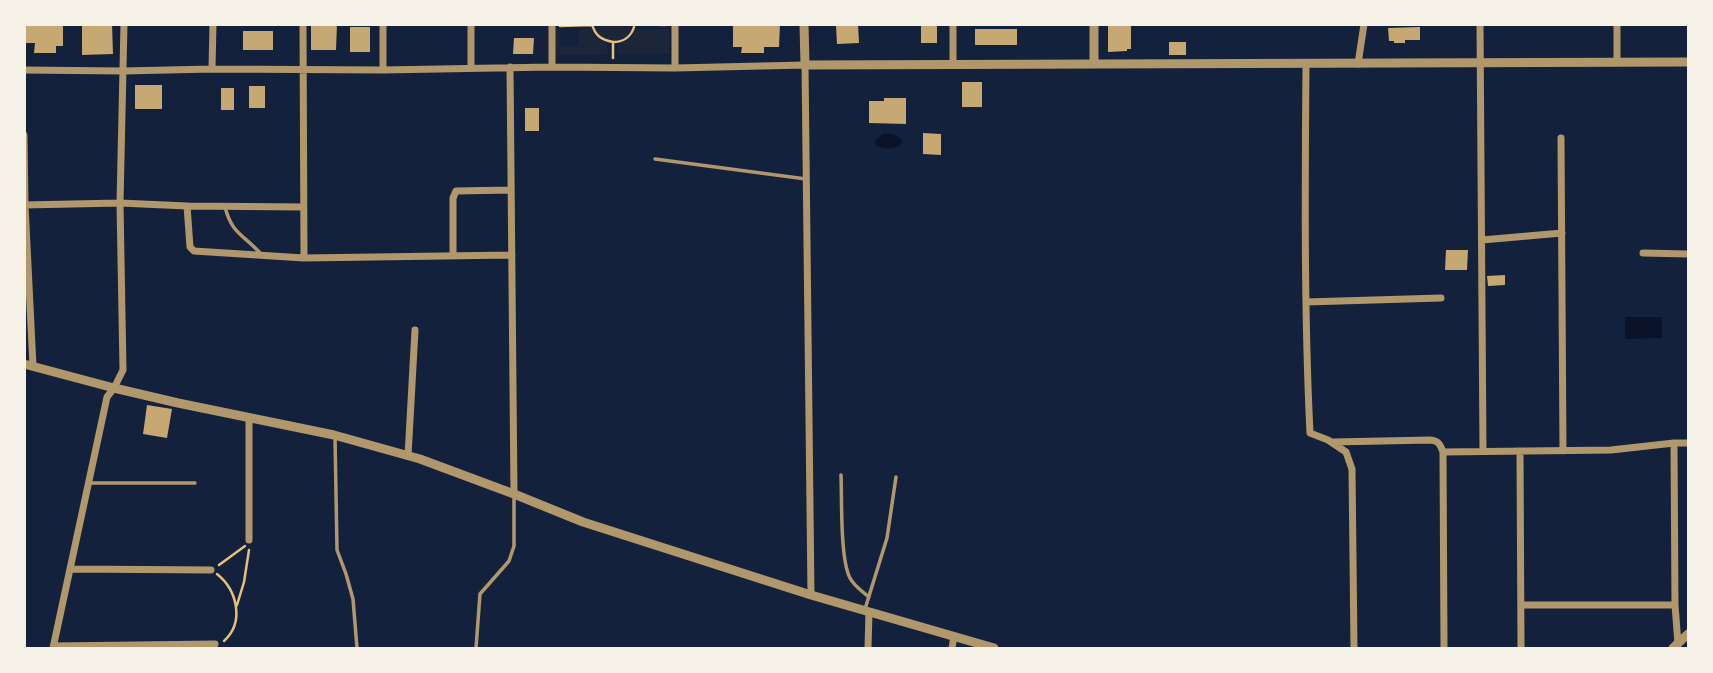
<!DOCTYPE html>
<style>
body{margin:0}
#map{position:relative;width:1713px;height:673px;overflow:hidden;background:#14213d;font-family:Manrope,sans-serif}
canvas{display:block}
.frame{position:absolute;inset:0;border:26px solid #f6f1e7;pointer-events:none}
</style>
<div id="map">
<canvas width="1713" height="673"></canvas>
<div class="frame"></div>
</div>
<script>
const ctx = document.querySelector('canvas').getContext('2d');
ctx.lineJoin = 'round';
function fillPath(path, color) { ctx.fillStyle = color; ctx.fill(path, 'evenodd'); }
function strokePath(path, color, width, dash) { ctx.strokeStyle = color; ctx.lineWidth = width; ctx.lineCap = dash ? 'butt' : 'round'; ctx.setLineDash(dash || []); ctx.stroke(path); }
const green = new Path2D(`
 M594,25H632C627,45 599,46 594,25Z
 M590,26L595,36L607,44L608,55H555L554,30H559L560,46H579V30H582V27Z
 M635,29H669V54H618V44C627,42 633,38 635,29Z`);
const water = new Path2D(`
 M883,134C890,133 897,134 902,140V144C896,149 883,150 876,145L875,140Z
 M1625,317H1662V338L1625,339Z`);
const building = new Path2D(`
 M26,24H63V46H56V53H34L35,43H26Z
 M82,24H112L113,54L82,55Z
 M311,24H337L336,50H311Z
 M733,24H780L779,47H764V53H741L742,47H733Z
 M840,24H858L859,43L837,44L836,26Z
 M921,24H937V43H921Z
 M1108,24L1131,26V49H1127V51L1108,52Z
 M350,27H370V52H350Z
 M1420,27V40H1405V43H1394V41H1389L1388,28Z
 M975,29H1017V45H975Z
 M243,31H273V50H243Z
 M514,38H534L533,54H513Z
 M1169,42H1186V55H1169Z
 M962,82H982V107H962Z
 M135,85H162V109H135Z
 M249,86H265V108H249Z
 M221,88H234V110H221Z
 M884,98H906V124L869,123V101H884Z
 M525,108H539V131H525Z
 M923,133L941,134V155L923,154Z
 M1446,250H1468L1467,270H1445Z
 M1505,275V285L1488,286L1487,276Z
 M147,405L172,409L167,438L143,434Z`);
const path = new Path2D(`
 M592,24C595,36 602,40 613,42V58
 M634,24L665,25
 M560,26L592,25
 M613,42C623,42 631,37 634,27
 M219,565L245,546
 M217,574C237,590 245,622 224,641
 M237,605L244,582L249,550`);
const service = new Path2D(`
 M655,159L806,179
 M225,207C232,234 243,234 261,254
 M335,437L337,550L346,574L353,599L357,648
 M841,475C842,499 840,559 850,578C854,586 862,591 869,597
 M89,483H195
 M865,609L887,538L896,477
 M476,648L480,594L509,561L514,546V494`);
const minor = new Path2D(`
 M303,24L304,258
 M471,24V68
 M552,24V67
 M953,24V63
 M1480,24L1483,451
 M1617,24V62
 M1306,64C1305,187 1304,310 1310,433L1328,440L1346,452L1352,469L1354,648
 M1358,64L1364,24
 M510,67L514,494
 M675,68V24
 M212,69L213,24
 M24,70L123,71L212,69L383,70L552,67L675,68L805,65L811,595
 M383,70V24
 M24,135L25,205L33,366
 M1561,138L1563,451
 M24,205L120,203L187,206L303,207
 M187,206L190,247L194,251L304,258L512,255
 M1482,240L1562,233
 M1643,253L1688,254
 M453,255V198L456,191L511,190
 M1306,302L1441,298
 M249,417V540
 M1333,442L1430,440C1439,441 1440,444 1443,452L1444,648
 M1674,443L1675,605L1678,644
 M1520,451L1521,648
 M1443,452L1611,450L1674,443H1688
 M408,456L415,330
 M71,569L211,570
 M1521,605H1675
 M54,646L215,644
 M53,648L107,397L114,388L123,370L120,203L124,24
 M868,648L869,612
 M952,648L954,636`);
const tertiary = new Path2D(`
 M804,24L805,65L1688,62
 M1094,64V24
 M24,364L114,388L178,403L334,435L420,459L514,494L583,522L811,595L994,648
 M1673,648L1688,634`);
fillPath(green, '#1d2539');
fillPath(water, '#0b132b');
fillPath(building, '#c6a872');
strokePath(path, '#e5c07b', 2.5);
strokePath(service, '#b1986c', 3.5);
strokePath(minor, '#b1986c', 7);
strokePath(tertiary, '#b1986c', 9);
</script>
